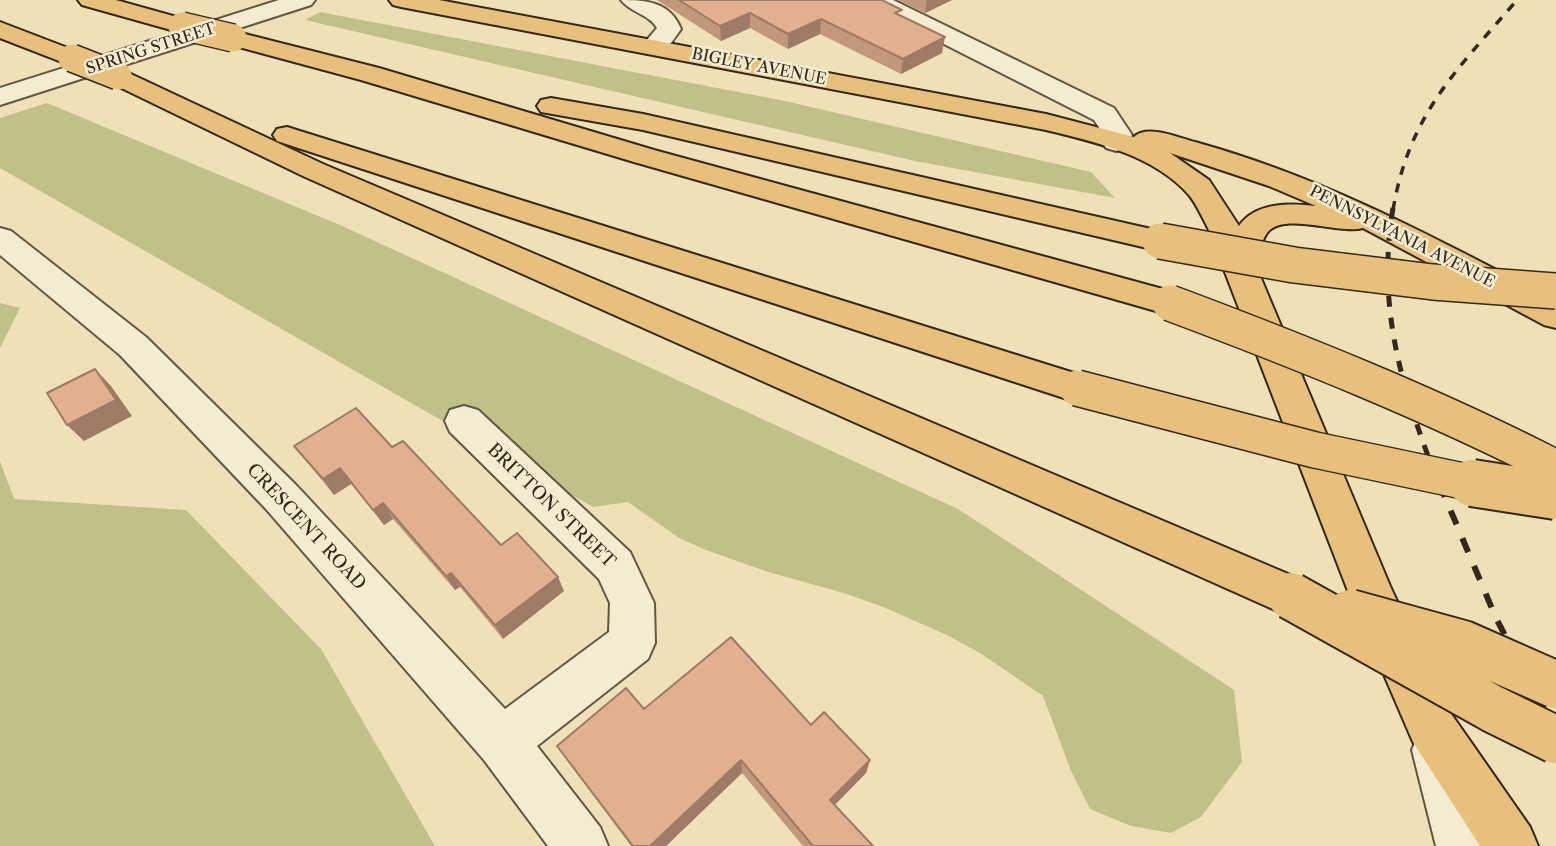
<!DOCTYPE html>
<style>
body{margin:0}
canvas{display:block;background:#eee1b7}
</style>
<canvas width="1556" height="846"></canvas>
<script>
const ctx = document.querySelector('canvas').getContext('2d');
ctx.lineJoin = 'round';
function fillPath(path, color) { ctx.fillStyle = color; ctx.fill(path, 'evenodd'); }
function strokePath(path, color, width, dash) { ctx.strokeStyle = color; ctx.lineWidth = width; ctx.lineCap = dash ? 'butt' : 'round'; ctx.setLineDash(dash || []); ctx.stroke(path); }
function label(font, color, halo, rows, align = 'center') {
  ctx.font = font + ' "Libre Caslon Text",serif'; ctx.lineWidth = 5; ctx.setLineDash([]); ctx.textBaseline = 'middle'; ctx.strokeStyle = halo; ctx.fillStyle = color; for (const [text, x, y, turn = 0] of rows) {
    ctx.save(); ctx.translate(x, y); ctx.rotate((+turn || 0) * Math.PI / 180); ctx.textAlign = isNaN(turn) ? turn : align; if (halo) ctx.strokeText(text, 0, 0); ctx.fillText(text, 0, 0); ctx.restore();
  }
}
const green = new Path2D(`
 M320,12L785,101L1091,172L1115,198L915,161L305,20Z
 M47,103L340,225L958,509L1234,690L1242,762L1201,817L1171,833L1131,826L1090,809L1071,771L1043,696L980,653L947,635L883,607L847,594L765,571L706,550L679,538L628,502L593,507L0,168V118Z
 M0,303L20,308L0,348Z
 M0,461L14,499L186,510L321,649L435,846H0Z`);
const minor = new Path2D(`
 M279,0H315L311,5L0,105V88Z
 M621,0C647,0 670,2 681,29C671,43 664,57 645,52L641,47L657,28C650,15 630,12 621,0Z
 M863,0H893L1114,108L1132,135L1126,148L1116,151L1106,148L1102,142L1104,135L1094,120L867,5Z
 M0,228L11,231L146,337L296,485L505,709L609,632L610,603L599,579L450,432L445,421L450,410L464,406L478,410L630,552L654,603L655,643L648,659L537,746L600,827L608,846H548L484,760L266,509L120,355L0,255Z
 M1437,725L1455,732L1490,846H1436L1412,750L1419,732Z`);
const major = new Path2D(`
 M389,0H439L1046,114L1134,137C1147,124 1179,138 1195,142C1323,177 1439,240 1556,301V328L1544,325L1363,228C1340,235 1283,211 1267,233C1261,241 1259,254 1255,264L1390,586L1447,708L1530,827L1538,846H1480L1413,742L1348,591L1208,228C1202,217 1197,205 1189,195C1154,155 1095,142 1046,130L401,7L393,5ZM1170,153L1269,186L1316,206C1290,203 1255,202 1239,226L1209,180Z`);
const highway = new Path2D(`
 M78,0H116L191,21L194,26L191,31L182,33L82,5Z
 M0,22L81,53L85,58L81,63L72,66L0,38Z
 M233,31L379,68L654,150L1170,291L1182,295L1187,303L1182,311L1170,315L634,162L361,80L224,43L221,38L224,33Z
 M118,68L323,164L1307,582L1313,596L1307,610L1291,616L1275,610L303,176L109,82L105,76L109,70Z
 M551,98L643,114L1160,231L1171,234L1176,241L1171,248L1160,251L643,130L541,112L537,106L541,100Z
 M287,127L1090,378L1096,388L1090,398L1077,402L1064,398L277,141L273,135L277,129Z`);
const railFar2 = new Path2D(`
 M1393,210C1409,114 1457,70 1517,0`);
const railFar1 = new Path2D(`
 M1393,208C1376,310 1403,391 1439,485`);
const rail = new Path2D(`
 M1439,483L1496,618L1556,734`);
const highwayBridgeFar2 = new Path2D(`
 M182,26L233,38
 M72,58L118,76`);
const highwayBridgeFar1 = new Path2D(`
 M1160,241L1294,265L1433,282L1556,291
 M1170,303C1301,352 1431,404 1556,468
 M1077,388L1315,450L1482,485`);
const highwayBridge = new Path2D(`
 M1472,483L1556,496
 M1291,596L1493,709L1556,740
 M1350,613L1463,644L1556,685`);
const wall = new Path2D(`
 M657,0H882L942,53L901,74L820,34L788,49L750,28L721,41Z
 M898,0H952L925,13Z
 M294,446L392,447L501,545L564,591L503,639L460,587L455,590L393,519L384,525L351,484L334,495Z
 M644,709L811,725L870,760L866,773L834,805L873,846H803L742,773L666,846H631L566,759L557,746Z`);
const shadedWall = new Path2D(`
 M927,0H952L925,13Z
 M750,13V28L721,41L720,26Z
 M821,19L820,34L788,49V34Z
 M945,37L942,53L901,74L903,59Z
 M95,369L111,386L132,416L84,441L67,425Z
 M340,468L351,484L334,495L323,479Z
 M383,503L393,519L384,525L373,510Z
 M451,573L460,587L455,590L446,576Z
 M558,577L564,591L503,639L495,625Z
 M741,760L742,773L666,846H650Z
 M870,760L866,773L828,812L830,800Z`);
const building = new Path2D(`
 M679,0H882L902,10L895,13L945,37L903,59L821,19L788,34L750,13L720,26Z
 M95,369L116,400L67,425L47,393Z
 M356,408L392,447L403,441L501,545L517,533L558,577L495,625L451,573L446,576L383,503L373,510L340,468L323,479L294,446Z
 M731,637L811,725L824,712L870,760L830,800L873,846H813L741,760L650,846H633L557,746L626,688L644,709Z`);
const farStreetnames = [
 ["SPRING STREET",151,49,-18],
 ["BIGLEY AVENUE",759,67,11],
 ["PENNSYLVANIA AVENUE",1402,237,27]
];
const streetNames = [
 ["BRITTON STREET",551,506,44],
 ["CRESCENT ROAD",306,527,47]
];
fillPath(green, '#c0c189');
strokePath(minor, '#625641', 4);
strokePath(major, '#34281a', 4);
strokePath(highway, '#34281a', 4);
fillPath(minor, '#f4ecd0');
fillPath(major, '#e7c07c');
fillPath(highway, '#e7c07c');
strokePath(railFar2, '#34281a', 3.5, [9, 9]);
strokePath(railFar1, '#34281a', 5, [11, 11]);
strokePath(rail, '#34281a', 6, [15, 15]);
strokePath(highwayBridgeFar2, '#34281a', 30, []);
strokePath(highwayBridgeFar1, '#34281a', 38, []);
strokePath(highwayBridge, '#34281a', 50, []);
strokePath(highwayBridgeFar2, '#e7c07c', 27);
strokePath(highwayBridgeFar1, '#e7c07c', 35);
strokePath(highwayBridge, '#e7c07c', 46);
fillPath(wall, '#c2977b');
fillPath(shadedWall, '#9e7b64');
fillPath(building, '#e1b08f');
strokePath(building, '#9e7b64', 2);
label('16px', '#34281a', '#f4ecd0', farStreetnames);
label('18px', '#34281a', '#f4ecd0', streetNames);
</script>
